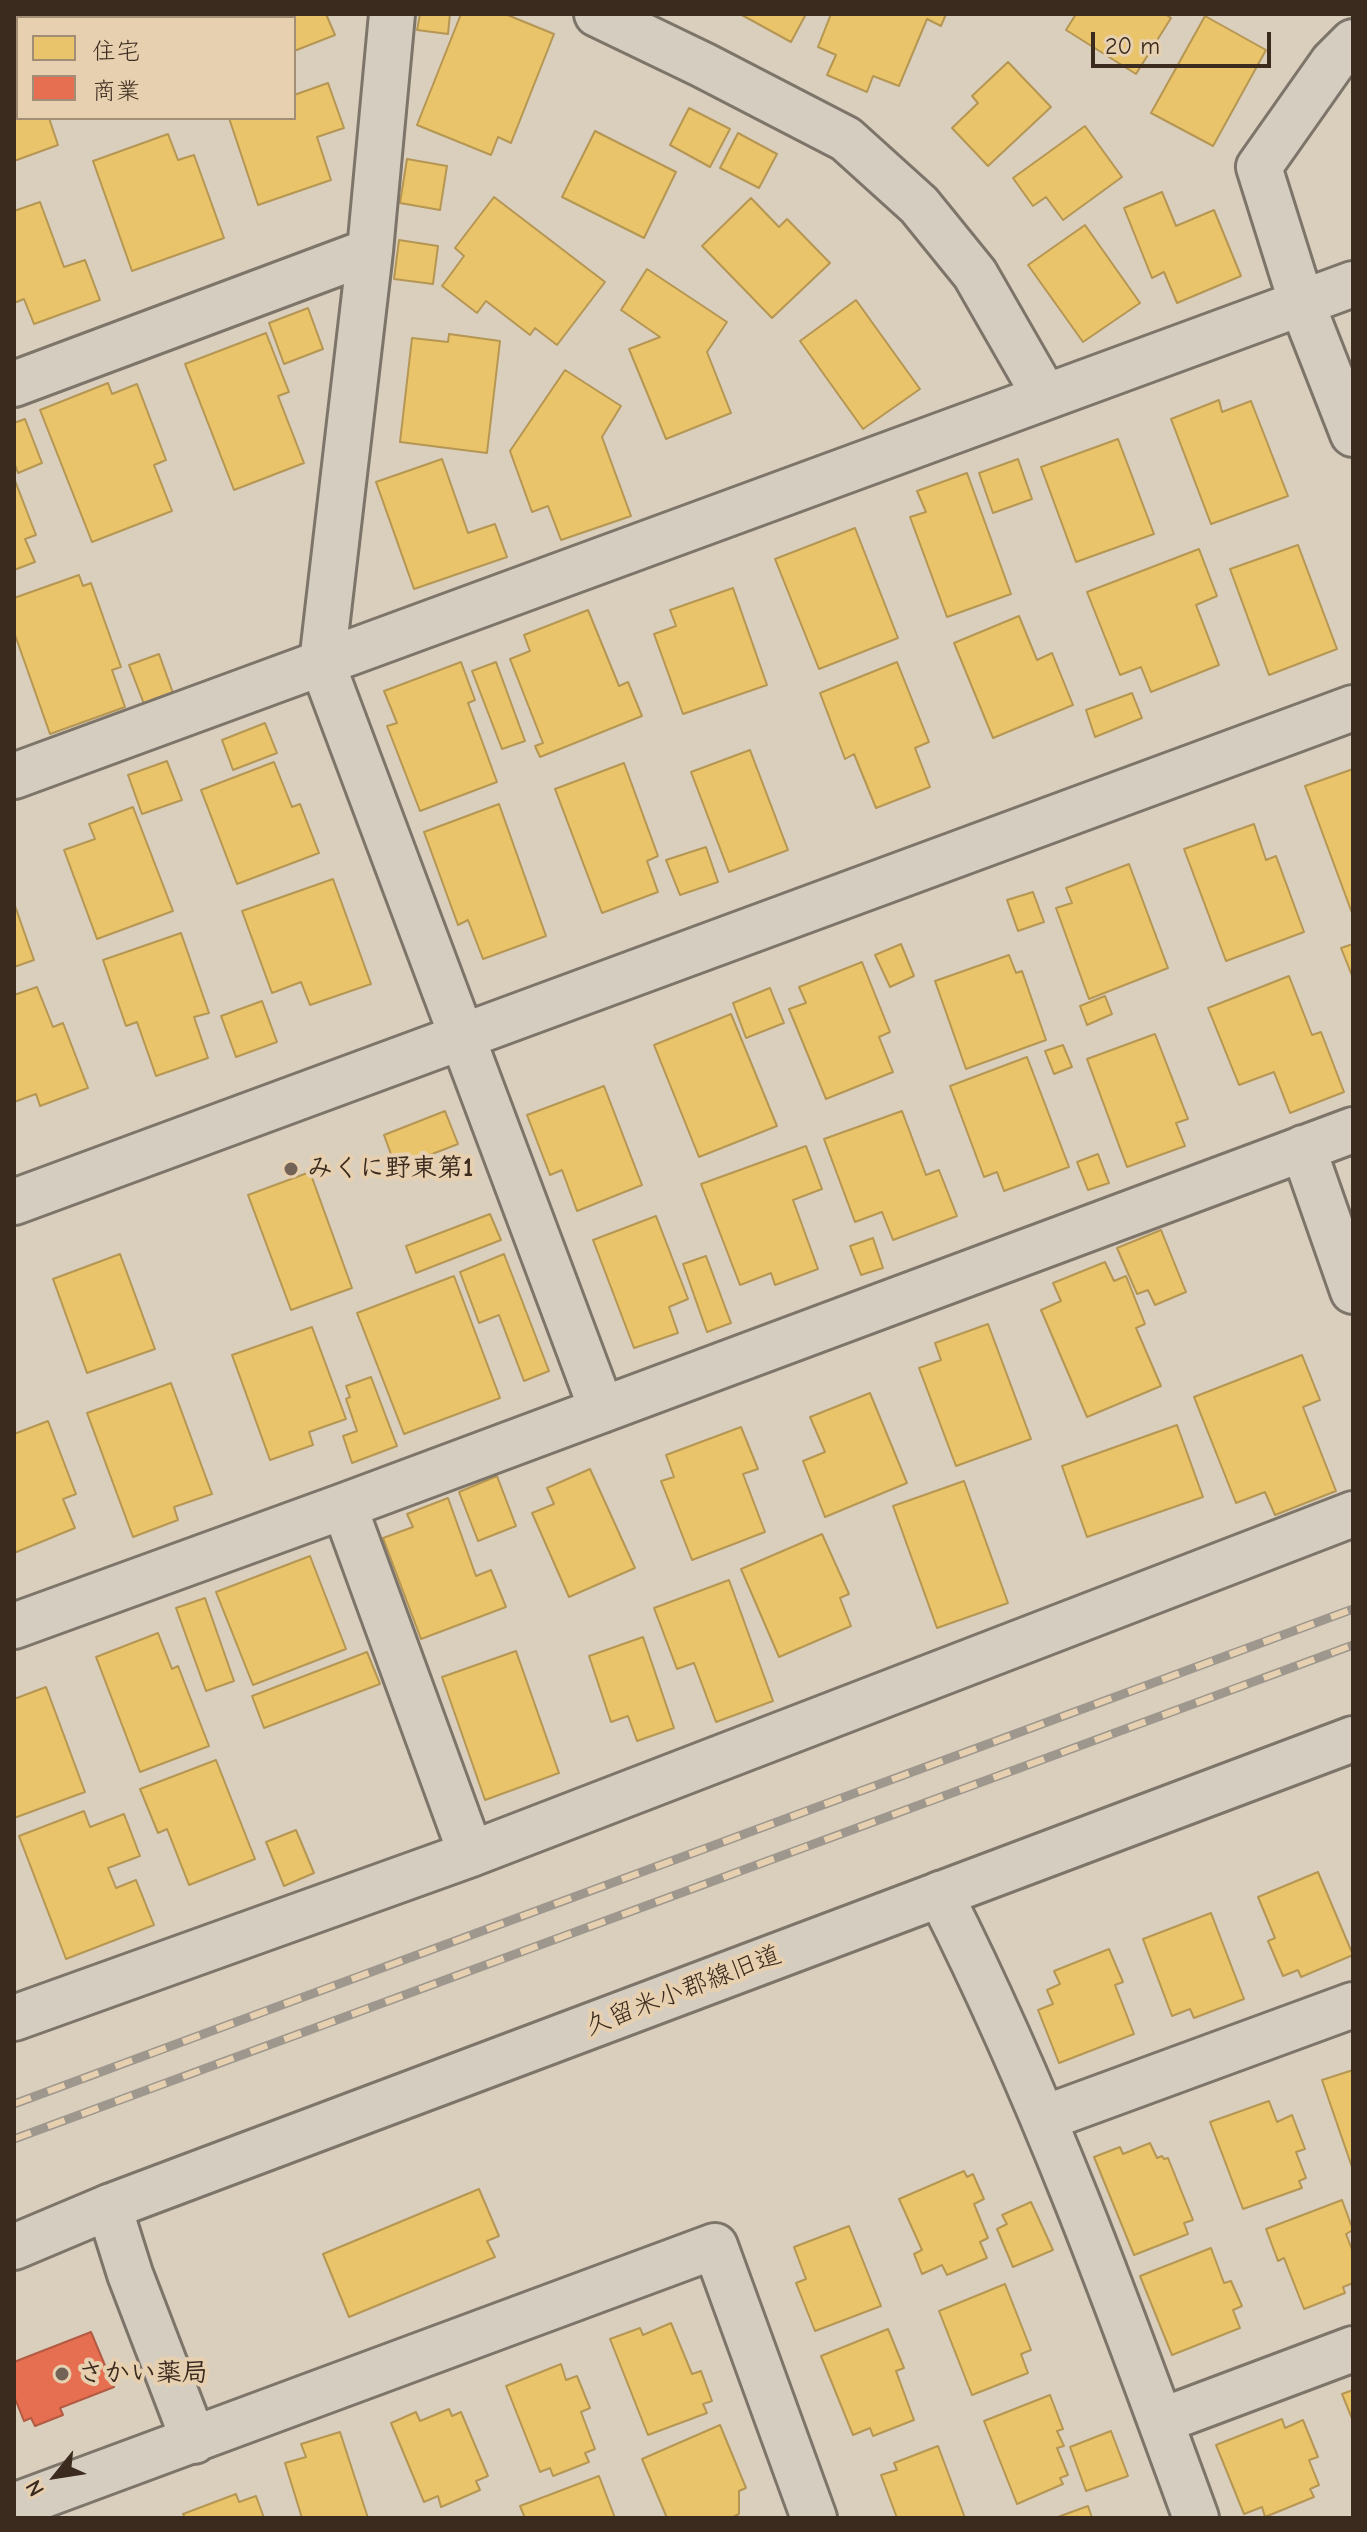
<!DOCTYPE html>
<meta charset="utf-8">
<style>
body{margin:0}
#map{position:relative;width:1367px;height:2532px;overflow:hidden;background:#dacebd;font-family:"Comic Neue","Klee One",sans-serif}
canvas{display:block}
.frame{position:absolute;inset:0;border:16px solid #3b2a1e;pointer-events:none}
.legend{position:absolute;left:16px;top:16px;width:280px;height:104px;box-sizing:border-box;background:#e7d0b0;border:2px solid #a28e76;margin:0;padding:10px 14px;list-style:none;font-size:24px;color:#3b2a1e}
.legend li{display:flex;align-items:center;gap:16px;height:40px}
.legend b{width:40px;border:2px solid #a28e76}
.north{position:absolute;left:16px;top:2436px;width:80px;height:80px;-webkit-text-stroke:6px #e7d0b0;paint-order:stroke;rotate:240deg;font-size:22px;font-weight:700;line-height:32px;text-align:center;color:#3b2a1e}
.north::after{content:'';display:block;margin:auto;width:28px;height:36px;background:#3b2a1e;clip-path:polygon(50% 0,100% 100%,50% 72%,0 100%)}
.scale{position:absolute;left:1091px;top:32px;width:180px;height:36px;box-sizing:border-box;border:4px solid #3b2a1e;border-top:0;padding-left:10px;font-size:24px;line-height:28px;white-space:nowrap;color:#3b2a1e;-webkit-text-stroke:6px #e7d0b0;paint-order:stroke}
</style>
<div id="map">
<canvas width="1367" height="2532"></canvas>
<div class="frame"></div>
<ul class="legend">
<li><b style="height:22px;background:#e9c46a"></b>住宅</li>
<li><b style="height:22px;background:#e76f51"></b>商業</li>
</ul>
<div class="north">N</div>
<div class="scale">20 m</div>
</div>
<script>
const ctx = document.querySelector('canvas').getContext('2d');
ctx.lineJoin = 'round';
function fillPath(path, color) { ctx.fillStyle = color; ctx.fill(path, 'evenodd'); }
function strokePath(path, color, width, dash) { ctx.strokeStyle = color; ctx.lineWidth = width; ctx.lineCap = dash ? 'butt' : 'round'; ctx.setLineDash(dash || []); ctx.stroke(path); }
function label(font, color, halo, rows, align = 'center') {
  ctx.font = font + ' "Comic Neue","Klee One",sans-serif'; ctx.lineWidth = 8; ctx.setLineDash([]); ctx.textBaseline = 'middle'; ctx.strokeStyle = halo; ctx.fillStyle = color; for (const [text, x, y, turn = 0] of rows) {
    ctx.save(); ctx.translate(x, y); ctx.rotate((+turn || 0) * Math.PI / 180); ctx.textAlign = isNaN(turn) ? turn : align; if (halo) ctx.strokeText(text, 0, 0); ctx.fillText(text, 0, 0); ctx.restore();
  }
}
const homes = new Path2D(`
 M75,14H165L167,18H77Z
 M237,14H326L335,35L294,51V18H239Z
 M420,14H450L448,34L417,30Z
 M461,14H505L554,34L511,143L498,137L491,155L417,125Z
 M740,14H806L791,42Z
 M831,14H946L941,26L927,19L899,86L873,76L867,92L827,75L836,55L818,47Z
 M1076,14H1165L1171,18L1136,74L1066,30Z
 M1205,16L1266,50L1213,146L1151,113Z
 M18,32V118H49L58,145L14,161V34Z
 M1008,62L1051,107L988,166L952,128L978,103L972,96Z
 M328,83L344,128L317,137L331,180L258,205L229,118H294V95Z
 M689,108L730,129L710,167L670,145Z
 M1085,126L1122,177L1063,220L1046,197L1033,206L1013,178Z
 M595,131L676,172L644,238L562,197Z
 M738,133L777,154L759,188L720,168Z
 M168,134L178,160L194,155L224,238L132,271L93,161Z
 M407,159L447,166L440,210L400,203Z
 M1162,192L1176,226L1214,210L1241,276L1177,303L1164,272L1152,278L1124,208Z
 M494,197L605,282L557,345L535,328L530,335L486,301L477,313L442,286L464,256L455,248Z
 M751,198L779,227L787,219L830,263L772,318L702,246Z
 M40,202L64,267L85,260L100,300L34,324L24,299L14,303V211Z
 M1085,225L1140,303L1083,342L1028,265Z
 M399,240L438,246L433,284L394,279Z
 M647,269L727,322L707,352L731,413L666,439L629,349L660,337L621,310Z
 M856,300L920,389L863,429L800,341Z
 M308,308L323,349L284,364L269,323Z
 M266,333L289,392L278,396L304,463L234,490L185,364Z
 M449,334L500,341L487,453L400,442L412,338L448,342Z
 M565,370L621,406L602,437L631,516L561,540L548,506L532,512L510,451Z
 M108,383L112,394L137,384L166,460L154,465L172,511L92,542L40,410Z
 M1219,400L1222,412L1251,401L1288,496L1211,524L1171,419Z
 M25,419L42,463L18,473L14,462V423Z
 M1118,439L1154,534L1076,562L1041,467Z
 M442,459L468,533L495,524L507,557L414,589L376,482Z
 M1018,459L1032,499L993,513L979,473Z
 M967,473L1011,594L947,617L910,517L926,512L917,491Z
 M14,478L36,535L25,539L35,562L14,570Z
 M855,528L898,638L819,669L775,559Z
 M1298,545L1337,649L1269,675L1230,569Z
 M1199,549L1217,596L1196,605L1219,665L1151,692L1141,667L1120,675L1087,592Z
 M79,575L83,586L91,583L121,667L112,670L125,707L50,734L14,632V598Z
 M733,588L767,685L683,714L654,634L676,626L670,610Z
 M588,610L619,686L628,682L642,716L540,757L535,746L543,743L510,659L530,651L524,635Z
 M1019,616L1037,660L1052,653L1073,705L993,738L954,643Z
 M159,654L173,693L144,704L129,665Z
 M461,662L475,700L468,703L497,782L420,811L387,726L397,723L384,691Z
 M496,662L525,741L502,749L472,671Z
 M897,662L929,742L915,748L930,787L876,808L854,754L845,759L820,693Z
 M1132,693L1142,718L1095,737L1086,710Z
 M265,723L277,753L233,770L222,740Z
 M750,750L788,850L729,872L691,772Z
 M167,761L182,800L142,814L128,775Z
 M274,762L292,807L300,804L319,853L237,884L201,790Z
 M624,763L658,856L647,861L658,892L602,913L555,789Z
 M1353,769V913H1352L1305,786Z
 M499,804L546,936L483,959L468,920L458,925L424,832Z
 M133,807L173,911L97,939L64,850L95,839L89,824Z
 M1254,824L1266,860L1276,856L1304,932L1226,961L1184,849Z
 M706,847L718,882L680,895L666,860Z
 M1129,864L1168,968L1089,999L1056,908L1072,903L1066,888Z
 M333,879L371,984L310,1005L301,982L272,993L242,911Z
 M1033,892L1044,922L1018,931L1007,900Z
 M14,903L34,960L14,967Z
 M181,933L209,1013L194,1017L208,1058L156,1076L137,1022L126,1026L103,960Z
 M901,944L914,976L890,987L875,955Z
 M1353,944V978L1341,948Z
 M1009,955L1016,973L1022,971L1046,1040L966,1069L935,981Z
 M862,962L890,1032L879,1037L893,1072L826,1099L789,1009L806,1003L799,987Z
 M1289,976L1312,1035L1321,1032L1344,1092L1290,1113L1274,1072L1239,1085L1208,1008Z
 M37,987L53,1027L63,1023L88,1088L40,1106L36,1094L14,1102V995Z
 M770,988L784,1023L746,1038L733,1003Z
 M1105,996L1112,1014L1087,1025L1080,1006Z
 M262,1001L277,1042L236,1057L221,1016Z
 M731,1014L777,1126L699,1157L654,1045Z
 M1155,1034L1188,1119L1176,1123L1185,1146L1127,1167L1087,1059Z
 M1063,1045L1072,1067L1054,1074L1045,1051Z
 M1027,1057L1069,1167L1004,1191L997,1172L984,1177L950,1086Z
 M604,1086L642,1185L577,1211L562,1170L550,1175L527,1115Z
 M445,1111L458,1144L396,1168L384,1135Z
 M902,1111L926,1175L939,1170L957,1216L893,1240L882,1212L855,1222L824,1139Z
 M806,1146L822,1189L793,1200L818,1269L775,1285L771,1273L740,1285L701,1184Z
 M1098,1154L1109,1183L1088,1190L1077,1162Z
 M310,1172L352,1288L291,1310L248,1195Z
 M490,1214L501,1240L416,1273L406,1246Z
 M656,1216L688,1299L669,1307L678,1333L634,1348L593,1240Z
 M1161,1230L1186,1292L1155,1305L1148,1290L1137,1294L1117,1248Z
 M873,1238L883,1268L861,1275L850,1246Z
 M120,1254L155,1349L87,1373L53,1279Z
 M504,1254L549,1371L524,1381L499,1315L479,1323L460,1272Z
 M706,1256L731,1323L707,1332L683,1264Z
 M1105,1262L1114,1281L1126,1276L1145,1324L1136,1328L1161,1386L1087,1417L1041,1310L1061,1301L1053,1283Z
 M454,1276L500,1398L404,1434L357,1313Z
 M988,1324L1031,1439L956,1466L919,1368L941,1360L935,1343Z
 M312,1327L346,1419L309,1432L313,1445L270,1460L232,1355Z
 M1302,1355L1320,1400L1303,1407L1336,1491L1275,1515L1265,1492L1236,1503L1194,1397Z
 M371,1377L397,1446L352,1463L343,1436L357,1431L346,1399L350,1397L346,1386Z
 M171,1383L212,1494L174,1507L178,1520L133,1537L87,1413Z
 M870,1393L907,1483L825,1517L803,1461L825,1452L810,1417Z
 M48,1421L76,1494L63,1499L75,1528L14,1553V1434Z
 M1177,1425L1203,1497L1087,1537L1062,1466Z
 M741,1427L758,1469L743,1474L765,1532L692,1560L661,1481L674,1477L666,1455Z
 M590,1469L635,1568L569,1597L532,1513L554,1504L547,1488Z
 M497,1476L516,1526L478,1541L459,1492Z
 M964,1481L1008,1603L937,1628L893,1506Z
 M448,1498L476,1576L491,1570L506,1607L421,1639L383,1538L413,1527L407,1514Z
 M822,1534L849,1594L840,1598L851,1626L779,1657L741,1569Z
 M310,1556L346,1649L253,1685L216,1592Z
 M729,1580L773,1701L716,1722L694,1663L677,1669L654,1608Z
 M205,1598L234,1681L206,1691L176,1608Z
 M158,1633L172,1669L178,1666L209,1746L140,1772L96,1657Z
 M643,1637L674,1728L637,1741L628,1716L611,1722L589,1656Z
 M516,1651L559,1773L485,1800L442,1677Z
 M367,1652L380,1684L264,1728L252,1696Z
 M46,1687L85,1792L14,1818V1699Z
 M216,1760L255,1859L189,1885L167,1829L158,1833L140,1789Z
 M84,1811L90,1827L124,1814L140,1856L108,1868L116,1888L136,1880L154,1925L66,1959L19,1836Z
 M296,1830L314,1873L284,1886L266,1842Z
 M1318,1872L1353,1955L1301,1977L1298,1970L1283,1976L1268,1941L1275,1938L1258,1897Z
 M1211,1913L1244,1999L1194,2018L1190,2009L1172,2016L1143,1939Z
 M1109,1949L1123,1982L1115,1985L1134,2034L1059,2063L1038,2010L1053,2004L1047,1990L1060,1984L1054,1971Z
 M1353,2070V2170L1322,2080Z
 M1269,2101L1277,2122L1292,2115L1305,2149L1296,2152L1306,2178L1299,2181L1302,2188L1243,2209L1210,2122Z
 M1150,2143L1157,2158L1162,2156L1164,2159L1168,2158L1193,2220L1184,2223L1188,2234L1134,2255L1094,2157L1120,2147L1123,2154Z
 M964,2171L967,2177L973,2174L984,2199L974,2204L988,2238L980,2242L987,2258L947,2275L942,2265L922,2274L914,2254L922,2250L899,2199Z
 M479,2189L499,2236L487,2241L495,2257L349,2317L323,2254Z
 M1342,2200L1353,2230L1346,2234L1353,2252V2283L1343,2287L1345,2293L1304,2309L1284,2258L1278,2261L1266,2229Z
 M1031,2202L1053,2250L1013,2267L997,2229L1007,2224L1002,2215Z
 M849,2226L881,2306L815,2331L796,2283L806,2279L794,2247Z
 M1211,2248L1224,2283L1231,2281L1242,2306L1233,2310L1240,2328L1172,2355L1140,2276Z
 M1005,2284L1031,2350L1021,2354L1028,2373L972,2395L939,2311Z
 M671,2323L692,2374L701,2371L712,2401L703,2404L707,2413L648,2435L610,2339L640,2328L643,2335Z
 M888,2329L904,2368L896,2371L914,2420L873,2436L870,2428L853,2435L821,2356Z
 M561,2364L566,2380L577,2376L590,2408L581,2412L595,2449L585,2453L589,2462L553,2476L550,2468L540,2472L506,2386Z
 M1353,2390V2421L1342,2394Z
 M1050,2395L1063,2429L1057,2431L1064,2446L1057,2448L1068,2475L1060,2478L1063,2484L1017,2504L984,2421Z
 M449,2409L452,2416L461,2412L488,2476L476,2481L480,2490L441,2507L438,2496L424,2502L391,2423L416,2412L420,2421Z
 M1282,2419L1285,2428L1303,2420L1318,2457L1309,2460L1319,2485L1310,2489L1314,2497L1265,2517L1262,2507L1244,2514L1216,2445Z
 M720,2425L746,2488L739,2491V2514L731,2518H667L642,2459Z
 M1111,2431L1128,2476L1086,2491L1070,2447Z
 M340,2432L368,2518H302L285,2463L306,2457L301,2444Z
 M938,2446L965,2518H897L881,2475L897,2470L894,2463Z
 M599,2476L615,2518H525L520,2506Z
 M236,2494L239,2502L256,2496L264,2518H185L183,2514Z
 M1088,2506L1092,2518H1055Z`);
const shops = new Path2D(`
 M91,2332L114,2387L60,2408L63,2415L35,2426L31,2418L24,2421L14,2396V2362Z`);
const minor = new Path2D(`
 M392,14L370,251L322,663L602,1410
 M597,14L703,65L846,139L919,205L975,274L1045,396
 M1353,42L1333,62L1259,167L1302,304L1353,434
 M14,384L370,251
 M14,776L1353,284
 M1303,1148L1353,1291
 M14,1202L1353,708
 M344,1506L471,1854
 M14,1626L344,1506L1353,1130
 M940,1894C1042,2095 1119,2307 1196,2518
 M14,2018L471,1854L1353,1514
 M1045,2118L1353,2005
 M109,2207L130,2274L194,2441
 M1161,2421L1353,2349
 M14,2506L715,2246L814,2518`);
const tertiary = new Path2D(`
 M14,2247L109,2207L1353,1739`);
const rail = new Path2D(`
 M14,2104L1353,1609
 M14,2139L1353,1645`);
const markers = [
 [291,1169,8,"#736356"],
 [62,2374,8,"#736356"]
];
const poiNames = [
 ["みくに野東第1",307,1169],
 ["さかい薬局",78,2374]
];
const streetNames = [
 ["久留米小郡線旧道",683,1991,-21]
];
fillPath(homes, '#e9c46a');
strokePath(homes, '#b59653', 2);
fillPath(shops, '#e76f51');
strokePath(shops, '#b35a42', 2);
strokePath(minor, '#7e756a', 50);
strokePath(tertiary, '#7e756a', 50);
strokePath(minor, '#d6cdc1', 44);
strokePath(tertiary, '#d6cdc1', 44);
strokePath(rail, '#9e978d', 9);
strokePath(rail, '#e7d0b0', 6, [18]);
for (const [x, y, r, color] of markers) { const dot = new Path2D(); dot.arc(x, y, r, 0, 2 * Math.PI); ctx.fillStyle = color; ctx.fill(dot); strokePath(dot, '#e7d0b0', 3); }
label('bold 26px', '#3b2a1e', '#e7d0b0', poiNames, 'left');
label('26px', '#3b2a1e', '#e7d0b0', streetNames);
</script>
